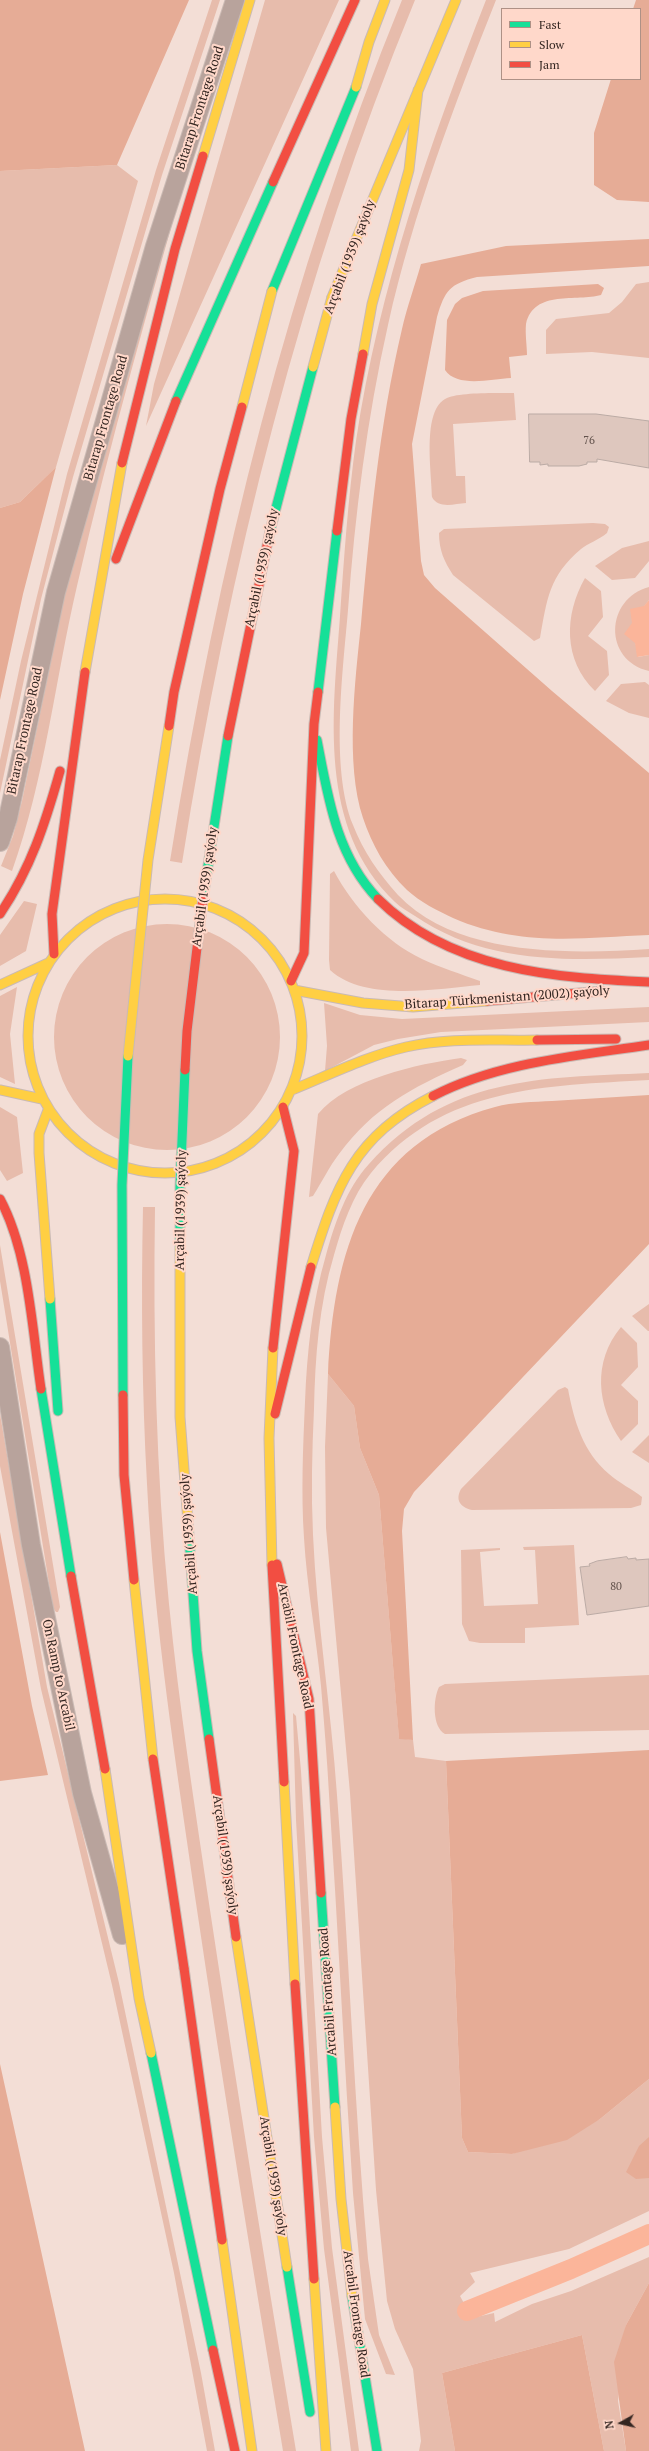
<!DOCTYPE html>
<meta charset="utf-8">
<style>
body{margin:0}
#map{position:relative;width:649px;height:2451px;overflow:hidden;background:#f3ded6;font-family:"PT Serif",serif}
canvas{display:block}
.legend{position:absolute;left:501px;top:8px;width:140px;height:72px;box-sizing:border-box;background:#ffd8ca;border:1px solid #ae9186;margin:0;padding:5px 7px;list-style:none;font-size:12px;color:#342621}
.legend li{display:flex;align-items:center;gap:8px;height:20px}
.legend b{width:20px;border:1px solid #ae9186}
.north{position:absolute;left:601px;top:2403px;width:40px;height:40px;-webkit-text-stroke:3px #ffd8ca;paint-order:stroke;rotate:262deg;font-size:11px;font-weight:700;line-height:16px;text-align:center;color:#342621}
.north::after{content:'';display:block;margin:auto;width:14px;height:18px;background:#342621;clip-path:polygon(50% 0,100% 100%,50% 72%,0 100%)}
</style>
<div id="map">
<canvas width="649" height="2451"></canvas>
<ul class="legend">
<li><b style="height:5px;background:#16e098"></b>Fast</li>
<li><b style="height:5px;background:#ffcf43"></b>Slow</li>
<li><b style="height:5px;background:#f24e42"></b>Jam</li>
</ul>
<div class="north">N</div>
</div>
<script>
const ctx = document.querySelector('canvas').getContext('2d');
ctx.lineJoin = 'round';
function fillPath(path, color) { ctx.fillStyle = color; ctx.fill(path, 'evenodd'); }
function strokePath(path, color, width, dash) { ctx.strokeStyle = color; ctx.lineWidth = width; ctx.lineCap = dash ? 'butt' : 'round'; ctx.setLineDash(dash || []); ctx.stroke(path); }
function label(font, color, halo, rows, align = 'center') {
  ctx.font = font + ' "PT Serif",serif'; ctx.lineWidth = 4; ctx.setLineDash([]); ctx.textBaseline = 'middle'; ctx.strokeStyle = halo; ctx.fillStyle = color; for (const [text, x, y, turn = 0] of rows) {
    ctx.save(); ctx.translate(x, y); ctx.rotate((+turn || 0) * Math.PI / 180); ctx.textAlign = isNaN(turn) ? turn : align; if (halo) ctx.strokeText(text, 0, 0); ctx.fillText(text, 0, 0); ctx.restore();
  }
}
const green = new Path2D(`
 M212,0H220L162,175L73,477L41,599L0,793V760L21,661L67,474L156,170Z
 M265,0H339L146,426L154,384Z
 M402,0H415C301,276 229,568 182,863L170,861C217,567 289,276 402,0Z
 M486,0H496C454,106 413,213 388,325C367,418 355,514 348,610C343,670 330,768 353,825C363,851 379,874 398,895C457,957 570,954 649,949V957C568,961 485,964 415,916C409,912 401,908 395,902C317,827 333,714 340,616C344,558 348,499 356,441C379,288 430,143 486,0Z
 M191,157C151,299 110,441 77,586C55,680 45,779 12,871L1,866L13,836L22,801L67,583L127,364Z
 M117,165L138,181L56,467L20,502L0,508V171Z
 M649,282V358L592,352L546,354V330L556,319L609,313L622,302L636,284Z
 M514,393L516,420L453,424L456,476H465L466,503C454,504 438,509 432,497C432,474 421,409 447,398C460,392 499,393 514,393Z
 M593,523L605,524L609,527L607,533C599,540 588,543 581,549C549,576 547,599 540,638L534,641L453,575C444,561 439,550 439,533L444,529Z
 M649,541V561L635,578L612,580L595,566L622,548Z
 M585,578L601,591L603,617L588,636L607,651L609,675L595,691C563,660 564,615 585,578Z
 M649,587V600L632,623L638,657L649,655V671C603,660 605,599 649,587Z
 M645,682L649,685V718L629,713L606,701L621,684Z
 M334,871C353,907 386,942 422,959C441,968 461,974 480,981V985C437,989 365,1002 330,970L329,960L330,874Z
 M24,901L37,904L26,951L0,966V935Z
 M54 1037a113 113 0 1 1 226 0a113 113 0 1 1-226 0Z
 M17,987L10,1034L15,1084L0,1077V996Z
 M324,1003L360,1015L402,1019L649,1007V1022L441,1032L398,1039L374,1045L325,1071L327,1046Z
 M461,1058L467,1060L463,1065C411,1088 373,1108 339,1154C329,1167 322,1182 313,1196L309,1197L318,1114C347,1079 418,1064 461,1058Z
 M649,1073V1080C546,1086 443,1086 371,1173C352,1196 342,1227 334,1255C319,1305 315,1357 314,1409C312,1451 311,1493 313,1535C317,1622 331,1708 337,1795C349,1950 354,2105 368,2259L379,2335L395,2375L386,2374L365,2319L353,2193C344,2060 338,1927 329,1794C327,1758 324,1722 321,1686C316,1636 307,1587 304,1538C301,1493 303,1447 305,1402C307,1352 312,1303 326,1255C335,1223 346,1189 369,1164C448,1076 540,1078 649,1073Z
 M0,1107L17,1117L23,1173L7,1181L0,1170Z
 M143,1207H155C153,1339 156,1472 169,1604C179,1706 195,1808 210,1910C237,2090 266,2271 296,2451H283C253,2269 223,2086 196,1903C176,1764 154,1625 147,1484C142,1392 141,1300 143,1207Z
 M0,1245L60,1607L58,1612H56L53,1608L0,1281Z
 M649,1304V1331H648L632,1316Z
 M621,1327L637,1343L638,1367L621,1385L638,1401V1424L621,1441C597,1406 592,1362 621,1327Z
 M328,1374L354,1406L360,1448L379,1495L399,1738L413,1740L415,1757L446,1761L462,2138L468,2152L512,2154L600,2119L649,2079V2211L569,2249L470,2273L475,2282L460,2296L472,2318L494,2313L495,2322L532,2304L571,2291L649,2257V2283L626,2325L618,2401L626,2451H604L582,2335L442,2373L455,2451H419L421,2441L413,2369L395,2329L387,2301L376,2190L350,1793L326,1528L325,1447Z
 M565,1387L568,1389C574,1421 583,1452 609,1474C619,1483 632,1489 642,1497L641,1505L631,1508L472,1510C460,1507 455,1500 461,1489L558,1390Z
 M0,1414L47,1687L119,1983L201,2373L215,2451H207L174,2273L112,1985L41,1689L0,1466Z
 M649,1435V1463L632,1452Z
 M574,1545L579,1625L525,1628V1643H480L469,1641L462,1624L461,1550L500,1548V1550L480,1552L484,1606L538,1604L535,1550H524L523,1547Z
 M649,1675V1730L445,1734C432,1727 433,1699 439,1687L445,1684Z
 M293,1713L296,1716L301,1771L322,2137L332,2248L359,2451H351L324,2249L314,2137L296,1820Z`);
const forest = new Path2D(`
 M0,0H189L117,165L0,171Z
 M636,0H649V202L617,200L594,185V133L611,79H640V9H633Z
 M649,239V266L477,277C450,284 445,290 437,317L412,444L421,561L424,575L435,588L552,691L649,773V935C579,938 520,947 453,918C438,911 420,902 407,890C386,870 372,845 363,818C345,764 355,681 361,624C370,525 379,426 402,329C407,307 415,285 421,264L506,246Z
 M598,284L604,288L601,295C577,302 534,289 526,324C525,334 527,346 527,355L509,357L511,378C491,379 457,388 445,370L447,320L455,304L462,298L483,291Z
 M56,467L23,594L0,700V508L20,502Z
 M649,1095V1244L414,1492L404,1509L402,1531L413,1740L399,1739L379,1495L360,1448L354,1406L328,1374C334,1252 363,1143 495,1107C513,1102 534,1102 552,1101C584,1099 617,1097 649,1095Z
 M0,1532L32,1706L48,1775L0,1781Z
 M649,1750V2079L600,2119L567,2140L512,2154L468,2152L462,2138L446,1761Z
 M0,2064L85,2451H0Z
 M649,2137V2178L636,2179L626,2172L639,2146Z
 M649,2283V2451H626L614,2362L626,2325Z
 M582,2335L604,2451H455L442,2373Z`);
const water = new Path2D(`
 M649,600V655L637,657L635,643L624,634L632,623L630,609L644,606Z`);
const canal = new Path2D(`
 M467,2311L571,2269L649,2234`);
const building = new Path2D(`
 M529,414H596L649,421V468L597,459V462H587V464L579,466H548V464L540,465V462H530Z
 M627,1557L628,1559L636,1558V1560L649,1559V1606L587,1615L580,1567L590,1566L589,1564L597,1561Z`);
const street = new Path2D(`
 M0,842L8,818L56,592L155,246L235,0
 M0,1347L31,1545L82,1793L122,1935`);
const fast = new Path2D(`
 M272,291L356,87
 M176,401L273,182
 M318,692L337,531
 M317,740C328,797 336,855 378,899
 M50,1299L58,1411
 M41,1389L71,1576
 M321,1893L335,2107
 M151,2053L213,2350
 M287,2267L310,2412
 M352,2296L377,2451`);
const slow = new Path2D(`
 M356,87L369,42L385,0
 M203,156L250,0
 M332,297L456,0
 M363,354L372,304L409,170L418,90
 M85,672L122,463
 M28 1036a137 137 0 1 1 274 0a137 137 0 1 1-274 0Z
 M0,985L48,963
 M294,990L363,1003L413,1007L487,1001
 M0,1090L42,1099
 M292,1090C329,1075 367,1056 406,1047C448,1037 494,1041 537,1040
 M48,1110L39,1134V1153L50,1299
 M311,1267C336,1186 354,1136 433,1096
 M272,1565L269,1438L273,1348
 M105,1769L139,1998L151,2053
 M284,1782L295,1984
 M236,1937L287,2267
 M335,2107L341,2199L352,2296
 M222,2240L252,2451
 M314,2279L326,2451`);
const jam = new Path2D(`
 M273,182L355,0
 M122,463L175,249L203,156
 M337,531L351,419L363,354
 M116,559L176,401
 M378,899C450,970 554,978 649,982
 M0,914C31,868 45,824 60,771
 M54,954L52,914L85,672
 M291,981L304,953L314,724L318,692
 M487,1001L602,991
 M537,1040L616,1039
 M433,1096C499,1062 577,1056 649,1045
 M0,1199C29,1253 32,1329 41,1389
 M273,1348L294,1151L283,1107
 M275,1414L311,1267
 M277,1564L309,1699L321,1893
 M272,1565L284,1782
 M71,1576L105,1769
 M184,1968L222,2240
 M295,1984L314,2279
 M213,2350L235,2451`);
const fastBridge = new Path2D(`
 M270,531L313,367
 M203,898L228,736
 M180,1248V1187L185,1070
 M123,1395L122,1185L128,1056
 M188,1522L197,1651L209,1739`);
const slowBridge = new Path2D(`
 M313,367L332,297
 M242,407L272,291
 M128,1056L148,860L169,726
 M180,1248V1417L188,1522
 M134,1580L153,1759`);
const jamBridge = new Path2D(`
 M169,726L174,692L220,489L242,407
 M228,736L270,531
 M185,1070L187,1031L203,898
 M123,1395L124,1475L134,1580
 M209,1739L236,1937
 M153,1759L184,1968`);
const numberNames = [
 ["76",589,441],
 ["80",616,1587]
];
const streetNames = [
 ["Bitarap Frontage Road",200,108,-72],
 ["Arçabil (1939) şaýoly",350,257,-69],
 ["Bitarap Frontage Road",106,418,-74],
 ["Arçabil (1939) şaýoly",262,568,-78],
 ["Bitarap Frontage Road",25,731,-78],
 ["Arçabil (1939) şaýoly",205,887,-82],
 ["Bitarap Türkmenistan (2002) şaýoly",507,998,-4],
 ["Arçabil (1939) şaýoly",181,1210,-89],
 ["Arçabil (1939) şaýoly",189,1534,-94],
 ["Arcabil Frontage Road",295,1646,78],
 ["On Ramp to Arcabil",58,1675,78],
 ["Arçabil (1939) şaýoly",225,1855,82],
 ["Arcabil Frontage Road",328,1992,-94],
 ["Arçabil (1939) şaýoly",273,2176,81],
 ["Arcabil Frontage Road",356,2314,82]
];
fillPath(green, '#e7bcac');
fillPath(forest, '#e6ac96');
fillPath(water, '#fbb59a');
strokePath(canal, '#fbb59a', 20);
fillPath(building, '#dec7be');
strokePath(building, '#bbaba5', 1);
strokePath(street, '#cabab4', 20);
strokePath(fast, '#cabab4', 11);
strokePath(slow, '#cabab4', 11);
strokePath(jam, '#cabab4', 11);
strokePath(street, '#b8a39c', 18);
strokePath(fast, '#16e098', 9);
strokePath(slow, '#ffcf43', 9);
strokePath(jam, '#f24e42', 9);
strokePath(fastBridge, '#cabab4', 11, []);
strokePath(slowBridge, '#cabab4', 11, []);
strokePath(jamBridge, '#cabab4', 11, []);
strokePath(fastBridge, '#16e098', 9);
strokePath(slowBridge, '#ffcf43', 9);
strokePath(jamBridge, '#f24e42', 9);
label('11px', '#60504a', null, numberNames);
label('13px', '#342621', '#ffd8ca', streetNames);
</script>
